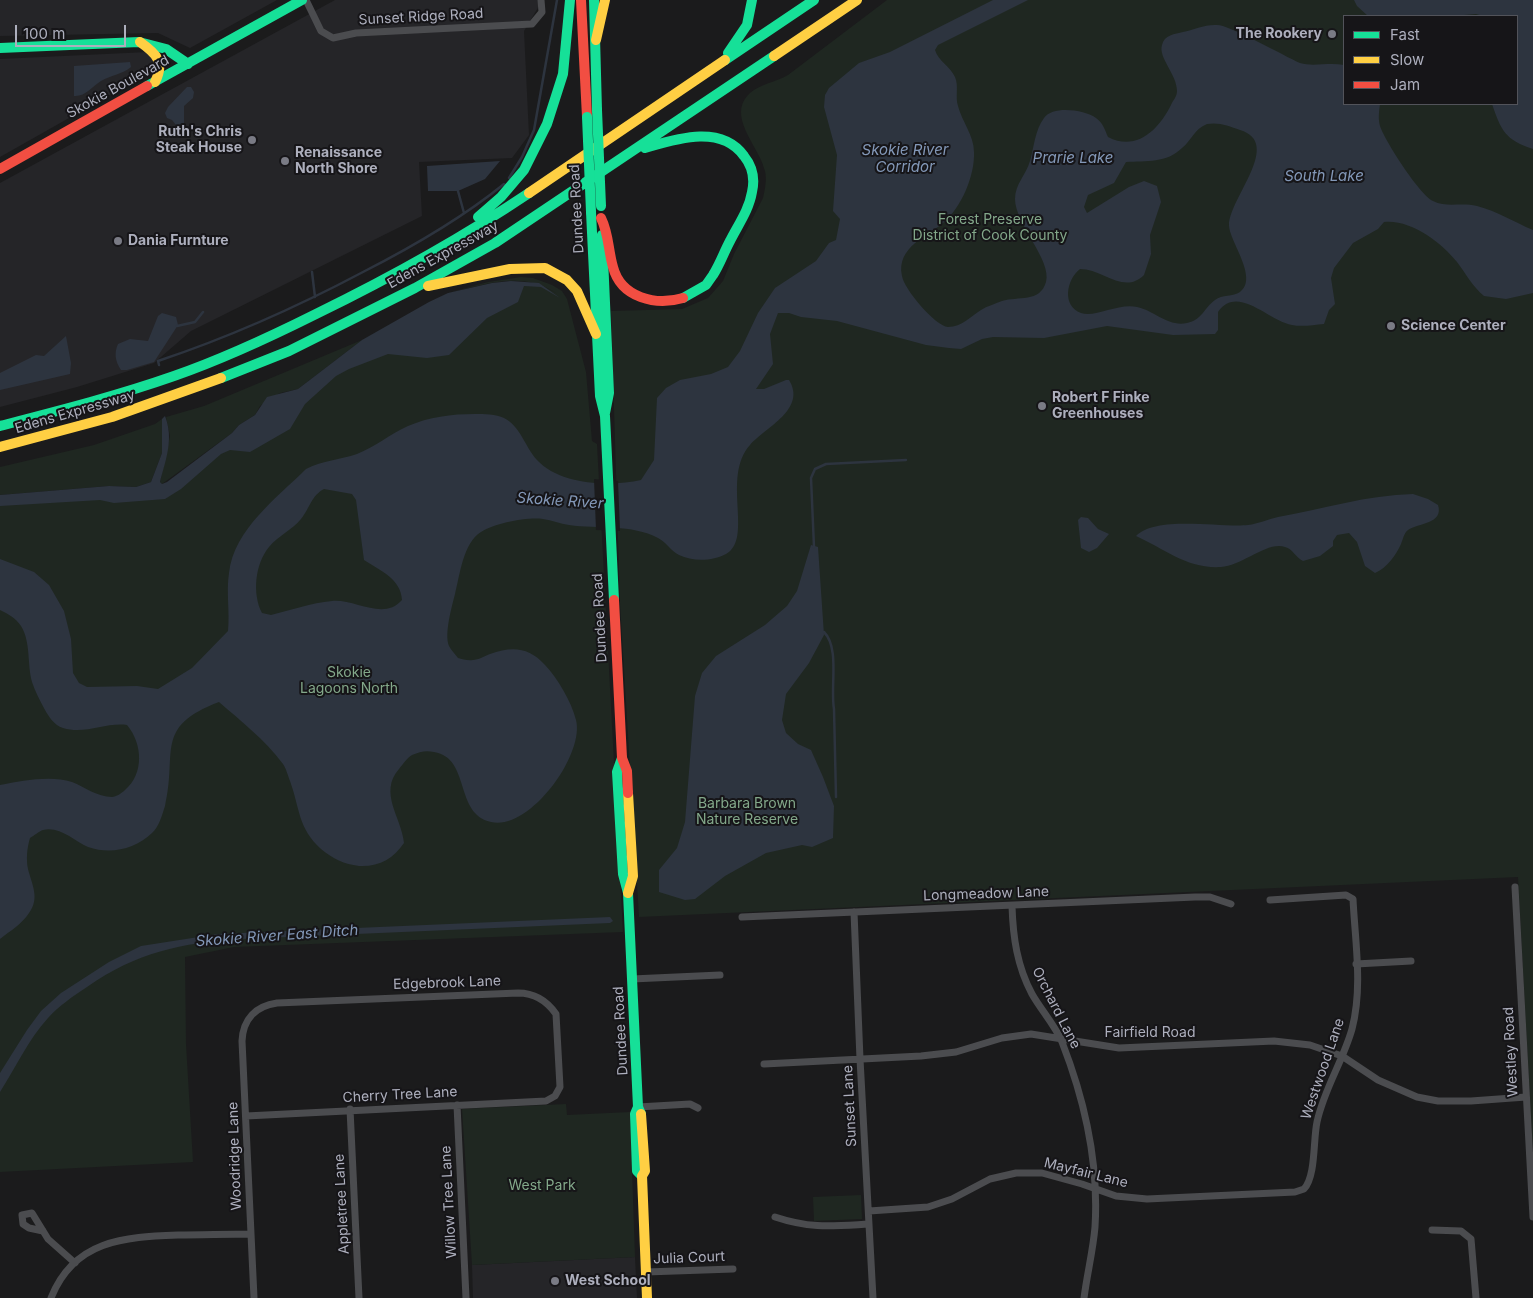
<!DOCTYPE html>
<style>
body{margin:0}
#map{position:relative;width:1533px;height:1298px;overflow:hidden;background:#1b1b1c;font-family:Inter,sans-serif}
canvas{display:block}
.legend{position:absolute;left:1343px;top:15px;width:175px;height:90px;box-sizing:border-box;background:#161518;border:1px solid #52535a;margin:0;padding:6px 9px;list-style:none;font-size:15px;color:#adafbd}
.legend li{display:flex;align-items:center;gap:10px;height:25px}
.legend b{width:25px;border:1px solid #52535a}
.scale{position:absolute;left:15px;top:25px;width:111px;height:22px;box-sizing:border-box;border:2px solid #adafbd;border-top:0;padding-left:6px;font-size:15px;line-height:18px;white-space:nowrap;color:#adafbd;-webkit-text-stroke:4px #161518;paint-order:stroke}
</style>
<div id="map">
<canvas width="1533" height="1298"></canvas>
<ul class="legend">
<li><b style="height:6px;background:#16e098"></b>Fast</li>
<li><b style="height:6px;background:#ffcf43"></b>Slow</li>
<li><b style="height:6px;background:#f24e42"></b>Jam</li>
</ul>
<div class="scale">100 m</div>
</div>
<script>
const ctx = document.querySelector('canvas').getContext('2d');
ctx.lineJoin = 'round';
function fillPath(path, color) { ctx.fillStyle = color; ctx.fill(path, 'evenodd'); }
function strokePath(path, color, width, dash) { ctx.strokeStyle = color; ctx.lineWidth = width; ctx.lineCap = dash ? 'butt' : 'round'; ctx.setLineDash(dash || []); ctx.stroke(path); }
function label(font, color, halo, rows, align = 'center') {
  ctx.font = font + ' Inter,sans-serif'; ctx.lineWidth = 4; ctx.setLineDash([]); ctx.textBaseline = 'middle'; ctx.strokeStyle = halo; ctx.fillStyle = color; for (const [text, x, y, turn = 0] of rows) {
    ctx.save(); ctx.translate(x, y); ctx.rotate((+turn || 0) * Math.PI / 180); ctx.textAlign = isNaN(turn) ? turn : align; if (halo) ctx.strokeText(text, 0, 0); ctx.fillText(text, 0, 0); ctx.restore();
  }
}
const built = new Path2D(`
 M0,0H277L190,48L158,33L0,36Z
 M335,0H538L539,6L524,31L529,135L512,158L419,162L422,216L191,331L154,363L77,387L0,407V183Z
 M148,52L161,66L0,157V59Z
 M635,1257L637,1298H473L472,1265Z`);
const green = new Path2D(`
 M887,0H1533V1155L1518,877L639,917L620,603L611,311L682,309L708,298L723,281L734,254L763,198C765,189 767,180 765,171C760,147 725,116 750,93C760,84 776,82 788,75ZM1344,16H1517V104H1344Z
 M521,277L533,278L552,285L562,291L567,299L586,372L592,441L597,444L623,932L234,947L185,957L186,1044L193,1162L0,1172V502L148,495L308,390L497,285H541L558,294C522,270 487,284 448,293L488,282Z
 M362,340L298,389L280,393L260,406L255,415L239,425L232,433L162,484L160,482L170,436L166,417L204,406Z
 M162,419V453L151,482L136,487L109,486L0,495V467L94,445L155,424Z
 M566,1104L567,1115L630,1112L635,1257L472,1265L462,1109Z
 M861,1195L862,1219L814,1221L813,1197Z`);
const water = new Path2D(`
 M993,0H1028L938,45L935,50C938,61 950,66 955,77C959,86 955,97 958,106C962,122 974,135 974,152C975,176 961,208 943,223C928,236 896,247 902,276C904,289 935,326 948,327C962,327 971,316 981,310C987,306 995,304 1002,301C1018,296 1040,303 1046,282C1052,260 1015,224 1015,199C1015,184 1026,175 1030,161C1034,147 1035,130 1044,118C1053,105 1085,110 1096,118C1103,123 1105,130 1108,137C1137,152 1159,129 1171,105C1173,100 1177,97 1177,91C1177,74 1158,58 1162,45C1164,35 1175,34 1183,32C1193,30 1206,24 1217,25C1230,25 1284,56 1300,63C1313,67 1329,62 1344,65V104H1380C1379,111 1378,119 1380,126C1385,141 1419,194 1433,201C1447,208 1461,202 1477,206C1497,211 1514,222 1533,230V293L1506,299L1484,296C1473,287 1466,274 1457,262C1441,242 1410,219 1384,222L1378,229L1353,243L1334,268L1331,278L1335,304L1329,310L1324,324C1313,325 1302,327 1292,325C1268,321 1238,284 1218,312V330L1215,334L1173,335L1107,326L1044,338L993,337L982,339L961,349L949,348L926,345L837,321L801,317L789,313H778L770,334L773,364L756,389H764L786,380H789C807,409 766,427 750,445C721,477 754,539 726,554C713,561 693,562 679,555C671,551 666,542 658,538C632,524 598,529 569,525C560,524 552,520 543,519C526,517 496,523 481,532C463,543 460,575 455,594C452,606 444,634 449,646C451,650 455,654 458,658C462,659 468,661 473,660C478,660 485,656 490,654C512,646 529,647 545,665C558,679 571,701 576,720C585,754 530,831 491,822C454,814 471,758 434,752C425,750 420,752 412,755C407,758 403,764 399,769C378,793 402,818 404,843C393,859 379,867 359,866C344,864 333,859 321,849C298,828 300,809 290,781C288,776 286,768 283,764C265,740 241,721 219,702C153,727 178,752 165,806C162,815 159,827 152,833C135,849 111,855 88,847C74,841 60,826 43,830C39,831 34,836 30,838C27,848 26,859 28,869C32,885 40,898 29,913C22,924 10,931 0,939V785C22,781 50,775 72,782C85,787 97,797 112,797C116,797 122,793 125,790C144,774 143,744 127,725C106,722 85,735 63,728C54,725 49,717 45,710C40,701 35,691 32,682C27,664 31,642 21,626C16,618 8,614 0,610V559L34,572L49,585L64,611L71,639L73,673L79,683L87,687L137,686L158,689L192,668L228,631C230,612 226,592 229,573C234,529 277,498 306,469C323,460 340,460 357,454C375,447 390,434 408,426C429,417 451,414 475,414C484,414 496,414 504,418C521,427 525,447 537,460C560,485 610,487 641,480L654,460L657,398L666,388L680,380L711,374L728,367L740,351L758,313L775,288L816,261L829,243L836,240L840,219L833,211L837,155L824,107L825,95L829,88L859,63L890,52ZM1207,124C1219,122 1229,126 1240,130C1283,143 1230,197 1229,225C1229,241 1259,278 1240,292C1233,297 1222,294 1215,300C1204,308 1202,320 1187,323C1168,327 1155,311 1137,307C1118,303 1095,318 1081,313C1062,306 1066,280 1080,269C1103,269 1124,295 1144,275L1151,254L1150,235L1161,202L1157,186L1144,181L1129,187L1087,213L1084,207L1088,195L1114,183L1126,162C1146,161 1167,163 1182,148C1192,140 1194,129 1207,124ZM324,489L352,494L356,500L364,560C381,571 401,579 402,600C384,621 355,599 332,601C311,603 291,610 271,615L262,613C252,594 255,564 269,547C278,536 292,530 301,519C310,508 311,496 324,489Z
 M1354,0H1533V149C1505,140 1501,130 1492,104H1517V16H1483L1476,14L1453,16H1368L1357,6Z
 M130,62L131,67C121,75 111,75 101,81C93,86 85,97 74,96V66Z
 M187,87H191L194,92L193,98L184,106V128L180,130L172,120L167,118L165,113L168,107Z
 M500,161L485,179L458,191H428L427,166Z
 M511,281L539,283L560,298L541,287L524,286L518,302L487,318L449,355L427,358L388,354L349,369L336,376L305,404L290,429L250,452L230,450L221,454L181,489L165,499L114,503L100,500L0,506V495L109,486L136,487L151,482L162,453V419L165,416C174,439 166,459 160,482L162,484L167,482L232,433L239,425L255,415L267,397L298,389L362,340L429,302L448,293L492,283Z
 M162,313L176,317L178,325L154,362L127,370H121C115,361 114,353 118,344L130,339L148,341L158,316Z
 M66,336L71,363L70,374L0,390V373L36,355L44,356Z
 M1413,494L1428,499L1438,505C1444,524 1418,523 1408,530C1404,533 1403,539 1401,544C1396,555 1387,568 1375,573L1365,566L1357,542L1349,533L1337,535L1333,541V546L1320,556L1303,561C1296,558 1293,549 1285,547C1267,541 1242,566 1221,567C1187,569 1165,549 1136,536C1156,515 1221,528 1248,525C1258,524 1268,519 1278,517C1323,509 1367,495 1413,494Z
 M1081,517L1088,518L1098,529L1109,534L1097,548L1089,552L1081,548L1078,520Z
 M811,545L818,547L824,635L809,663L786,694L782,720L786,733L798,744L811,750L823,777L834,806L833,838L812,847L802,845L766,853L725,876L695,899L685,900L659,892V870L677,848L685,822L695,696L702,673L716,656L765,625L787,606L797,591Z
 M610,917L613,921L610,923L241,939C181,943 137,952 87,987C73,996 59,1006 48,1018C28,1040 16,1067 0,1092V1073L27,1030L41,1011L61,993L109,962L141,946L218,934Z`);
const pier = new Path2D(`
 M594,479L618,481L620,531L596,530Z`);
const stream = new Path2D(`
 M509,178L522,157L534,130L557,0
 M458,191L464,213
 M312,272L315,297
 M177,326L195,322L203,312
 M159,365L158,361C230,337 297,307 363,272C412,247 461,219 504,184
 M814,547L811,478L815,469L826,464L906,460
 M824,632C840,648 830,687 834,709L836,797`);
const street = new Path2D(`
 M306,0L321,31L333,38L356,33L532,24L542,12L541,0
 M1515,887L1533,1217
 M1012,906C1013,937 1017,966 1032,994C1041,1010 1055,1025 1062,1042C1085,1101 1099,1163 1095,1227C1093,1251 1087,1274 1084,1298
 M854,912L860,1059L873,1298
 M742,917L1195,897H1210L1231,904
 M1356,964L1411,961
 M632,979L720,975
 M764,1064L921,1056L956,1052L1002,1038L1031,1034L1119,1048L1274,1041L1310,1045L1342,1056L1378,1080L1417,1097L1438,1101H1471L1526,1097
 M457,1105L466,1298
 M638,1107L690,1104L698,1108
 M350,1109L359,1298
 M246,1116L546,1101L555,1096L560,1087L556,1014C547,1001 534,993 518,993L277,1003C256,1006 243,1019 242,1041L254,1298
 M869,1211L928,1207L952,1199L990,1179L1016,1173H1042L1082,1184L1116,1196L1147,1199L1295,1192L1304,1189C1316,1176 1313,1140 1317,1122C1324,1089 1343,1061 1352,1029C1363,987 1355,941 1353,899L1346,895L1270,900
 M775,1217C811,1229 833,1226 869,1224
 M1432,1230L1461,1231L1471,1239L1476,1298
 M43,1231L29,1228L23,1224L22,1215L32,1213L48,1239L75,1263
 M646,1272L733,1269
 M51,1298C74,1240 124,1237 178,1235C202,1235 226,1234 251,1234`);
const fast = new Path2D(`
 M594,0L597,110
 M0,48L139,42L166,49L188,64
 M728,53L747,25L752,0
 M725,60L814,0
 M147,86L302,0
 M645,148C676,139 721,124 744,156C752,166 755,179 752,192C749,210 738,225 730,241C724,252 720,264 713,275L706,285L683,298
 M591,212L600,396L605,416L614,600
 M478,217L501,197L524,170L547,124L563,74L570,0
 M602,235L609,393L605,413
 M221,378L289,351L415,288L495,243L774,56
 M0,426C58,411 117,396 174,376C223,359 270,337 316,314C392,277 459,240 529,193
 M622,758L617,772L623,874L628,893L638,1107L641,1114
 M638,1107L635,1114L637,1171L642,1176`);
const slow = new Path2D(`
 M596,40L605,0
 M140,42C157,54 165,62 155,82
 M774,56L857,0
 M529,193L725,60
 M428,286L510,269L545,268L567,280L577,291L596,334
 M0,447L112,417L221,378
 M628,893L633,876L628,793
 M641,1114L645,1171L642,1176L647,1298`);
const jam = new Path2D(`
 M581,0L587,117
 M0,169L147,86
 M601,218C609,234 608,250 613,267C621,298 656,306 683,298
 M614,600L622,758L627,771L628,793`);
const fastBridge = new Path2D(`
 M597,110L601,206
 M587,117L591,212`);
const markers = [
 [1332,34,5,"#7a7b85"],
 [252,140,5,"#7a7b85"],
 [285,161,5,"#7a7b85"],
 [118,241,5,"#7a7b85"],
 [1391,326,5,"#7a7b85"],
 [1042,406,5,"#7a7b85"],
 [555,1281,5,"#7a7b85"]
];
const streetNames = [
 ["Sunset Ridge Road",421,17,-3],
 ["Skokie Boulevard",118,87,-29],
 ["Dundee Road",577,209,-93],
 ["Edens Expressway",443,255,-29],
 ["Edens Expressway",75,412,-16],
 ["Dundee Road",600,618,-93],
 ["Longmeadow Lane",986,894,-2],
 ["Edgebrook Lane",447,983,-2],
 ["Orchard Lane",1056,1008,63],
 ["Dundee Road",621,1031,-93],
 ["Fairfield Road",1150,1033],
 ["Westley Road",1511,1052,-93],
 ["Westwood Lane",1323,1069,-71],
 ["Cherry Tree Lane",400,1095,-3],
 ["Sunset Lane",850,1106,-93],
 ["Woodridge Lane",235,1156,-92],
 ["Mayfair Lane",1086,1173,14],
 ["Willow Tree Lane",449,1202,-93],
 ["Appletree Lane",342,1204,-93],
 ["Julia Court",689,1258,-2]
];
const poiNames = [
 ["The Rookery",1322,34,"right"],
 ["Ruth's Chris",242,132,"right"],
 ["Steak House",242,148,"right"],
 ["Renaissance",295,153],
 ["North Shore",295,169],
 ["Dania Furnture",128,241],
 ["Science Center",1401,326],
 ["Robert F Finke",1052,398],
 ["Greenhouses",1052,414],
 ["West School",565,1281]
];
const parkNames = [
 ["Forest Preserve",990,220],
 ["District of Cook County",990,236],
 ["Skokie",349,673],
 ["Lagoons North",349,689],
 ["Barbara Brown",747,804],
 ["Nature Reserve",747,820],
 ["West Park",542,1186]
];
const waterNames = [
 ["Skokie River",905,150],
 ["Corridor",905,167],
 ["Prarie Lake",1073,158],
 ["South Lake",1324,176],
 ["Skokie River",560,501,4],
 ["Skokie River East Ditch",277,936,-4]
];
fillPath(built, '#252528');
fillPath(green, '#1f2721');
fillPath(water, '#2d343f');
fillPath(pier, '#1b1b1c');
strokePath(stream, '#2d343f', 2.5);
strokePath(street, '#4b4c4f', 7);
strokePath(fast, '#16e098', 10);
strokePath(slow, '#ffcf43', 10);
strokePath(jam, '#f24e42', 10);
strokePath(fastBridge, '#16e098', 10);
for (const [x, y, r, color] of markers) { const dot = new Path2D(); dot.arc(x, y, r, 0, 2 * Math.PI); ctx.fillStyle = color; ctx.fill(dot); strokePath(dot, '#161518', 2); }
label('14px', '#adafbd', '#161518', streetNames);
label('bold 14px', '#adafbd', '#161518', poiNames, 'left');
label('14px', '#83a88a', '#161518', parkNames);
label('italic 15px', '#8398b8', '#161518', waterNames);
</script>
